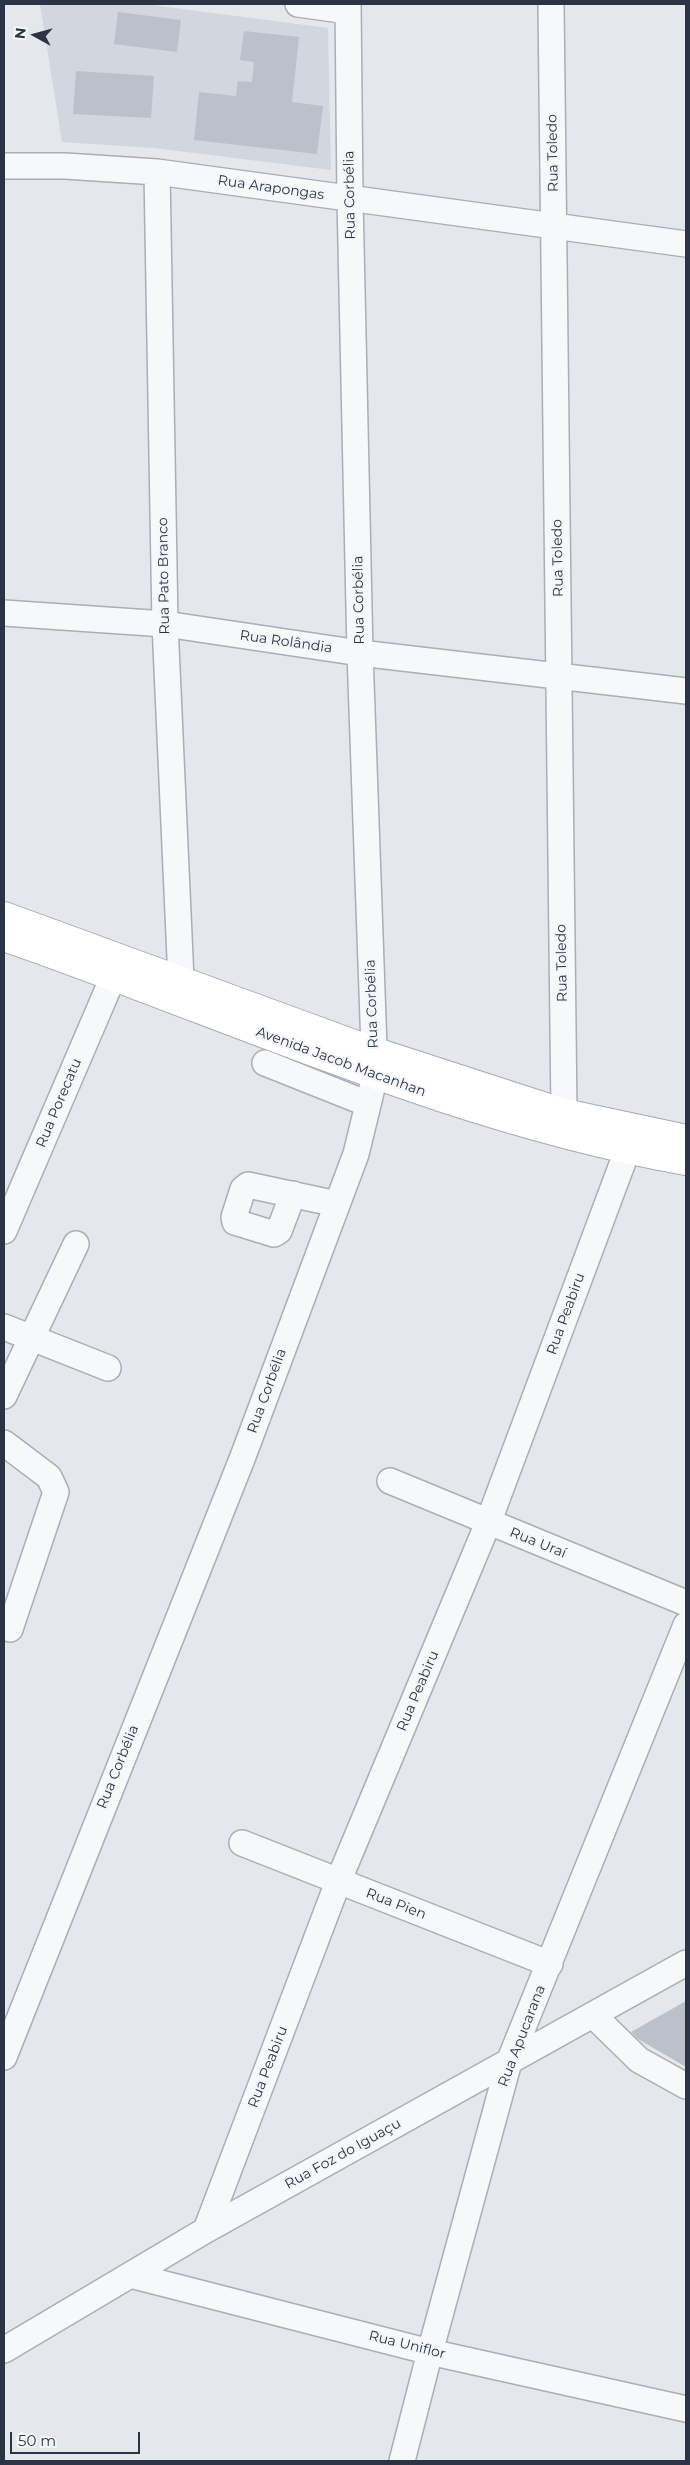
<!DOCTYPE html>
<meta charset="utf-8">
<style>
body{margin:0}
#map{position:relative;width:690px;height:2465px;overflow:hidden;background:#e4e7ec;font-family:Montserrat,sans-serif}
canvas{display:block}
.frame{position:absolute;inset:0;border:5px solid #2b3445;pointer-events:none}
.north{position:absolute;left:10px;top:10px;width:50px;height:50px;-webkit-text-stroke:4px #f4f6f9;paint-order:stroke;rotate:277deg;font-size:14px;font-weight:700;line-height:20px;text-align:center;color:#2b3445}
.north::after{content:'';display:block;margin:auto;width:18px;height:22px;background:#2b3445;clip-path:polygon(50% 0,100% 100%,50% 72%,0 100%)}
.scale{position:absolute;left:10px;top:2432px;width:130px;height:22px;box-sizing:border-box;border:2px solid #2b3445;border-top:0;padding-left:6px;font-size:15px;line-height:18px;white-space:nowrap;color:#2b3445;-webkit-text-stroke:4px #f4f6f9;paint-order:stroke}
</style>
<div id="map">
<canvas width="690" height="2465"></canvas>
<div class="frame"></div>
<div class="north">N</div>
<div class="scale">50 m</div>
</div>
<script>
const ctx = document.querySelector('canvas').getContext('2d');
ctx.lineJoin = 'round';
function fillPath(path, color) { ctx.fillStyle = color; ctx.fill(path, 'evenodd'); }
function strokePath(path, color, width, dash) { ctx.strokeStyle = color; ctx.lineWidth = width; ctx.lineCap = dash ? 'butt' : 'round'; ctx.setLineDash(dash || []); ctx.stroke(path); }
function label(font, color, halo, rows, align = 'center') {
  ctx.font = font + ' Montserrat,sans-serif'; ctx.lineWidth = 4.5; ctx.setLineDash([]); ctx.textBaseline = 'middle'; ctx.strokeStyle = halo; ctx.fillStyle = color; for (const [text, x, y, turn = 0] of rows) {
    ctx.save(); ctx.translate(x, y); ctx.rotate((+turn || 0) * Math.PI / 180); ctx.textAlign = isNaN(turn) ? turn : align; if (halo) ctx.strokeText(text, 0, 0); ctx.fillText(text, 0, 0); ctx.restore();
  }
}
const built = new Path2D(`
 M40,4H144L328,28L331,170L154,148L62,142Z`);
const building = new Path2D(`
 M118,12L181,20L177,52L114,44Z
 M244,31L299,37L292,102L323,106L317,154L194,140L199,92L236,96L238,81L252,82L254,62L240,60Z
 M76,71L154,76L151,118L73,114Z
 M686,2001V2067L638,2039L631,2032Z`);
const minor = new Path2D(`
 M298,4L348,11
 M551,4L564,1113
 M4,166H65L157,172L686,244
 M157,172L165,624L181,980
 M4,613L165,624L360,653L686,691
 M265,1063L368,1104
 M293,1194L279,1231L274,1234L235,1222L234,1217L243,1189L248,1185L337,1204
 M4,1231L114,975
 M4,1327L108,1368
 M4,1396L76,1244
 M4,1443L49,1477L56,1492L10,1629
 M390,1481L686,1603
 M242,1843L550,1964
 M594,2016L639,2060L686,2086
 M4,2057L242,1459L356,1154L375,1076L360,653L350,199L348,4
 M206,2230L338,1882L488,1523L627,1151
 M130,2275L430,2352L686,2409
 M4,2350L206,2230L686,1963
 M402,2461L430,2352L509,2062L686,1625`);
const major = new Path2D(`
 M4,916L373,1051L564,1113L686,1139
 M4,937C230,1015 449,1119 686,1161`);
const streetNames = [
 ["Rua Toledo",553,153,-91],
 ["Rua Arapongas",271,188,8],
 ["Rua Corbélia",350,195,-91],
 ["Rua Toledo",558,558,-91],
 ["Rua Pato Branco",164,576,-91],
 ["Rua Corbélia",359,600,-91],
 ["Rua Rolândia",286,642,8],
 ["Rua Toledo",562,963,-91],
 ["Rua Corbélia",372,1004,-92],
 ["Avenida Jacob Macanhan",341,1062,20],
 ["Rua Porecatu",59,1103,-67],
 ["Rua Peabiru",566,1314,-70],
 ["Rua Corbélia",267,1391,-70],
 ["Rua Uraí",538,1543,22],
 ["Rua Peabiru",418,1691,-67],
 ["Rua Corbélia",118,1767,-68],
 ["Rua Pien",396,1904,21],
 ["Rua Apucarana",522,2036,-69],
 ["Rua Peabiru",268,2067,-69],
 ["Rua Foz do Iguaçu",343,2154,-29],
 ["Rua Uniflor",407,2345,14]
];
fillPath(built, '#d2d6de');
fillPath(building, '#bbc0ca');
strokePath(minor, '#a9aeb7', 28);
strokePath(major, '#a3abb8', 30);
strokePath(minor, '#f7f8fa', 25);
strokePath(major, '#fff', 28);
label('14px', '#2b3445', '#f4f6f9', streetNames);
</script>
